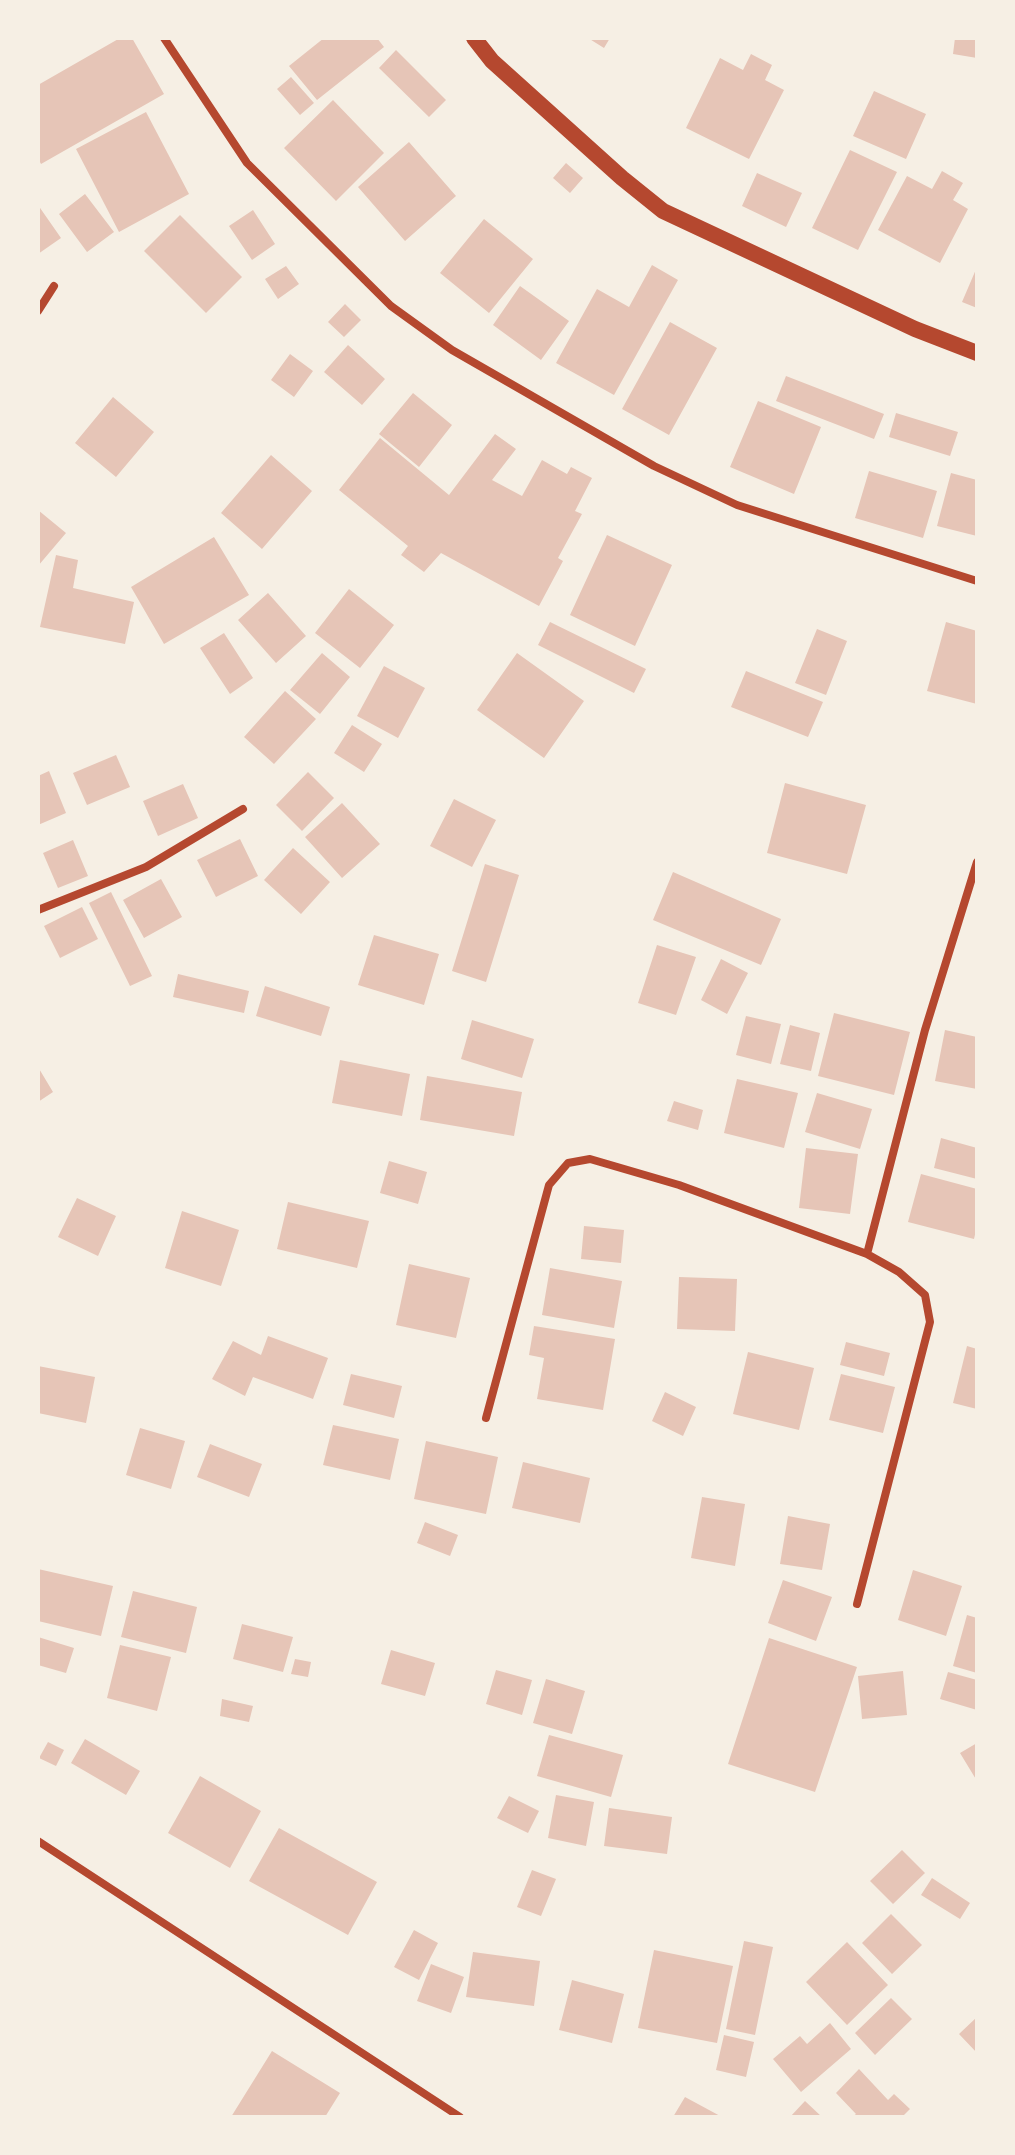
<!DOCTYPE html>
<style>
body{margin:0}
#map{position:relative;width:1015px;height:2155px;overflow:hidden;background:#f6efe4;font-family:Bitter,serif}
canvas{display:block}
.frame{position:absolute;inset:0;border:40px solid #f6efe4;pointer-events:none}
</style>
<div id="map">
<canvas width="1015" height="2155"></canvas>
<div class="frame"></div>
</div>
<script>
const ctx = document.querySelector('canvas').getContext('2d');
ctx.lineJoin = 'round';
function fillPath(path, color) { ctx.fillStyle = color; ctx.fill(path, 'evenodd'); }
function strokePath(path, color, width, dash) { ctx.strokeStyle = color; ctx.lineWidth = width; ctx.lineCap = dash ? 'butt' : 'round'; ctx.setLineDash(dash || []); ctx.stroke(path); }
const building = new Path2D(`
 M120,38H132L164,94L41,164L38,158V85Z
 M324,38H377L384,47L317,100L289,66Z
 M588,38H610L604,48Z
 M955,38H977V58L953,54Z
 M396,50L446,100L429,117L379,68Z
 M751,54L772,65L765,80L784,90L749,159L686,128L720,58L743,70Z
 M291,77L314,103L300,115L277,89Z
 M874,91L926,114L906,159L853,136Z
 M333,100L384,153L336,201L284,148Z
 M146,112L189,194L119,232L76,149Z
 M409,142L456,196L405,241L358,187Z
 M850,150L897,172L858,250L812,228Z
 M566,163L583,178L570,193L553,178Z
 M942,171L963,183L953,200L968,209L940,263L878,230L907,176L932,189Z
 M757,173L802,193L786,227L742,206Z
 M85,194L114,232L87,252L59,214Z
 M38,205L61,238L38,254Z
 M253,210L275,244L252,260L229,226Z
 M180,215L242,277L206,313L144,251Z
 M484,219L533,259L489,313L440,273Z
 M652,265L678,280L614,395L556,363L597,289L629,307Z
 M286,266L299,284L278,299L265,279Z
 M977,267V308L962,302Z
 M520,286L569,321L541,360L493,325Z
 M345,304L361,320L344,337L328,322Z
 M670,322L717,348L669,435L622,409Z
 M348,345L385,379L362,405L324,372Z
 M290,354L313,371L294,397L271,380Z
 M786,376L884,414L874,439L776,401Z
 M413,393L452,425L419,467L379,434Z
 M113,397L154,432L116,477L75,443Z
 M758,401L821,427L794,494L730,467Z
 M896,413L958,432L950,456L889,437Z
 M495,434L516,449L492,480L522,496L542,460L567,474L571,467L592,478L575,511L582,514L558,558L563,561L539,606L441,553L424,572L401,555L408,546L339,490L380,438L449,495Z
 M271,455L312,491L262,549L221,513Z
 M869,471L937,491L923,538L855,518Z
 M951,473L977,480V536L937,526Z
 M38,510L66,533L38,566Z
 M607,535L672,565L635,646L570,615Z
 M214,537L249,595L164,644L131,587Z
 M56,555L78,560L73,588L134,602L125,644L40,627Z
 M349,589L394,625L360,668L315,633Z
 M268,593L306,636L276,663L238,620Z
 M550,622L646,669L634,693L538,645Z
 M946,622L977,631V704L927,691Z
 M817,629L847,641L826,695L795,683Z
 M224,633L253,678L230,694L200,648Z
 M322,653L350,677L320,714L290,690Z
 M517,653L584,701L544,758L477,710Z
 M384,666L425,688L398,738L357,716Z
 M746,671L823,702L808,737L731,707Z
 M285,691L316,719L274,764L244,737Z
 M352,725L382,744L364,772L334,753Z
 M116,755L130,787L87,805L73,773Z
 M49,771L66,813L38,825V776Z
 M308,772L334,798L302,831L276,805Z
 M785,783L866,805L847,874L767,853Z
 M183,784L198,818L158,836L143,801Z
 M454,799L496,820L472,867L430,846Z
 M342,803L380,844L342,878L305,837Z
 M240,839L258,876L216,897L197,860Z
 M73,840L88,876L58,888L43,853Z
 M293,848L330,882L301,914L264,880Z
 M485,864L519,875L486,982L452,971Z
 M673,872L781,919L761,965L653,920Z
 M161,879L182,917L144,938L123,900Z
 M111,892L152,976L130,986L89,903Z
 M82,907L98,939L60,958L44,926Z
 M374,935L439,954L424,1005L358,985Z
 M657,945L696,957L676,1015L638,1003Z
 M721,959L748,973L727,1014L701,1000Z
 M178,974L249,991L244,1013L173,997Z
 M265,986L330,1007L321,1036L256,1016Z
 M834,1013L910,1032L894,1095L818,1076Z
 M746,1016L781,1024L771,1064L736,1055Z
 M472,1020L534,1039L522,1078L461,1059Z
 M790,1025L820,1033L811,1071L780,1064Z
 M945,1030L977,1037V1089L935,1081Z
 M340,1060L410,1074L402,1116L332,1103Z
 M38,1067L53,1092L38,1102Z
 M427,1076L522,1092L514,1136L420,1120Z
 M737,1079L798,1093L784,1148L724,1133Z
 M817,1093L872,1109L860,1149L805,1132Z
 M674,1101L703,1110L698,1130L667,1121Z
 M941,1138L977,1148V1179L934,1168Z
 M806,1148L858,1154L850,1214L799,1208Z
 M389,1161L427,1172L418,1204L380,1193Z
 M921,1174L977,1189V1226L974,1239L908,1222Z
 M77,1198L116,1216L98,1256L58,1237Z
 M288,1202L369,1221L357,1268L277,1249Z
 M182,1211L239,1230L221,1286L165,1268Z
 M584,1226L624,1230L621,1263L581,1259Z
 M409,1264L470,1278L456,1338L396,1325Z
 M550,1268L622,1281L614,1328L542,1315Z
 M679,1277L737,1279L735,1331L677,1329Z
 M534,1326L615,1339L603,1410L537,1399L544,1358L529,1355Z
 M268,1336L328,1358L313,1399L253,1377L245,1396L212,1379L233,1341L261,1355Z
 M846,1342L890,1353L884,1376L840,1365Z
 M967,1346L977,1349V1409L953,1403Z
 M748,1352L814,1368L799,1430L733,1414Z
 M38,1366L95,1377L86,1423L38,1413Z
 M351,1374L402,1386L394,1418L343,1405Z
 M841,1374L895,1387L883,1433L829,1420Z
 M665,1392L696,1407L683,1436L652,1421Z
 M333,1425L399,1439L390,1480L323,1465Z
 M140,1428L185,1441L171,1489L126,1475Z
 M426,1441L498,1457L486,1514L414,1499Z
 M210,1444L262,1464L249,1497L197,1477Z
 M523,1462L590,1478L580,1523L512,1508Z
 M702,1497L745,1504L735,1566L691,1558Z
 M788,1516L830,1524L822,1570L780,1564Z
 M425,1522L458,1535L450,1556L417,1543Z
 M38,1569L113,1586L101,1636L38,1621Z
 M913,1570L962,1586L946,1636L898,1620Z
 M783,1580L832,1597L816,1641L768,1623Z
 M133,1591L197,1607L186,1653L121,1637Z
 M967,1615L977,1618V1673L953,1666Z
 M242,1624L293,1637L283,1672L233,1659Z
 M38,1637L74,1648L66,1673L38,1665Z
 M769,1638L857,1667L815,1792L728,1764Z
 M120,1645L171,1657L157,1711L107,1698Z
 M391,1650L435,1663L425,1696L381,1684Z
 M295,1659L311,1662L308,1677L291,1674Z
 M496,1670L532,1680L522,1715L486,1704Z
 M903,1671L907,1715L862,1719L858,1676Z
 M948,1672L977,1680V1710L940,1699Z
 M546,1679L585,1691L572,1734L533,1723Z
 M222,1699L253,1706L249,1722L220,1716Z
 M549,1735L623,1755L611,1797L537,1776Z
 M85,1739L140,1771L126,1795L71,1763Z
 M48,1742L64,1750L56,1766L39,1758Z
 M977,1743V1781L960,1753Z
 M200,1776L261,1811L230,1868L168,1833Z
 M556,1795L594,1802L586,1846L548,1838Z
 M509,1796L539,1811L528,1833L497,1818Z
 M609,1808L672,1817L667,1854L604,1846Z
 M279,1828L377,1882L348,1935L249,1881Z
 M902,1850L925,1873L893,1904L870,1881Z
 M532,1870L556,1879L541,1916L517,1907Z
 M932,1878L970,1903L960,1919L921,1895Z
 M891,1914L922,1945L892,1974L862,1943Z
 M414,1930L438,1943L419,1980L394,1967Z
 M744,1941L773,1947L755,2035L726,2029Z
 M847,1942L888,1985L847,2025L806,1982Z
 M654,1950L733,1966L717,2043L638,2028Z
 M473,1952L540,1961L534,2006L466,1997Z
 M431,1964L464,1977L451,2013L417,2001Z
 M572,1980L624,1994L612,2043L559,2030Z
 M891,1998L912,2019L875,2055L855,2033Z
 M977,2017V2053L959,2034Z
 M830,2023L851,2049L801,2092L773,2059L800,2036L807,2044Z
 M724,2035L754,2042L746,2077L716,2070Z
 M272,2051L340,2093L325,2117H231Z
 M859,2069L888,2100L894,2094L910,2109L902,2117H852L856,2114L836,2093Z
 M685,2097L722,2117H673Z
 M805,2101L822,2117H790Z`);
const minor = new Path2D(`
 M164,38L247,163L391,306L452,350L654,466L737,505L977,581
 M38,311L54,286
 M38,910L146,867L243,809
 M486,1418L549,1185L568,1163L590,1159L679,1185L867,1254
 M857,1604L930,1322L925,1295L899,1272L867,1254L925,1030L977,862
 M38,1841L460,2117`);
const secondary = new Path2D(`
 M474,38L492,61L622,178L663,211L915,329L977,353`);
fillPath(building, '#e6c5b7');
strokePath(minor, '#b5482f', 8);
strokePath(secondary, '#b5482f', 16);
</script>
